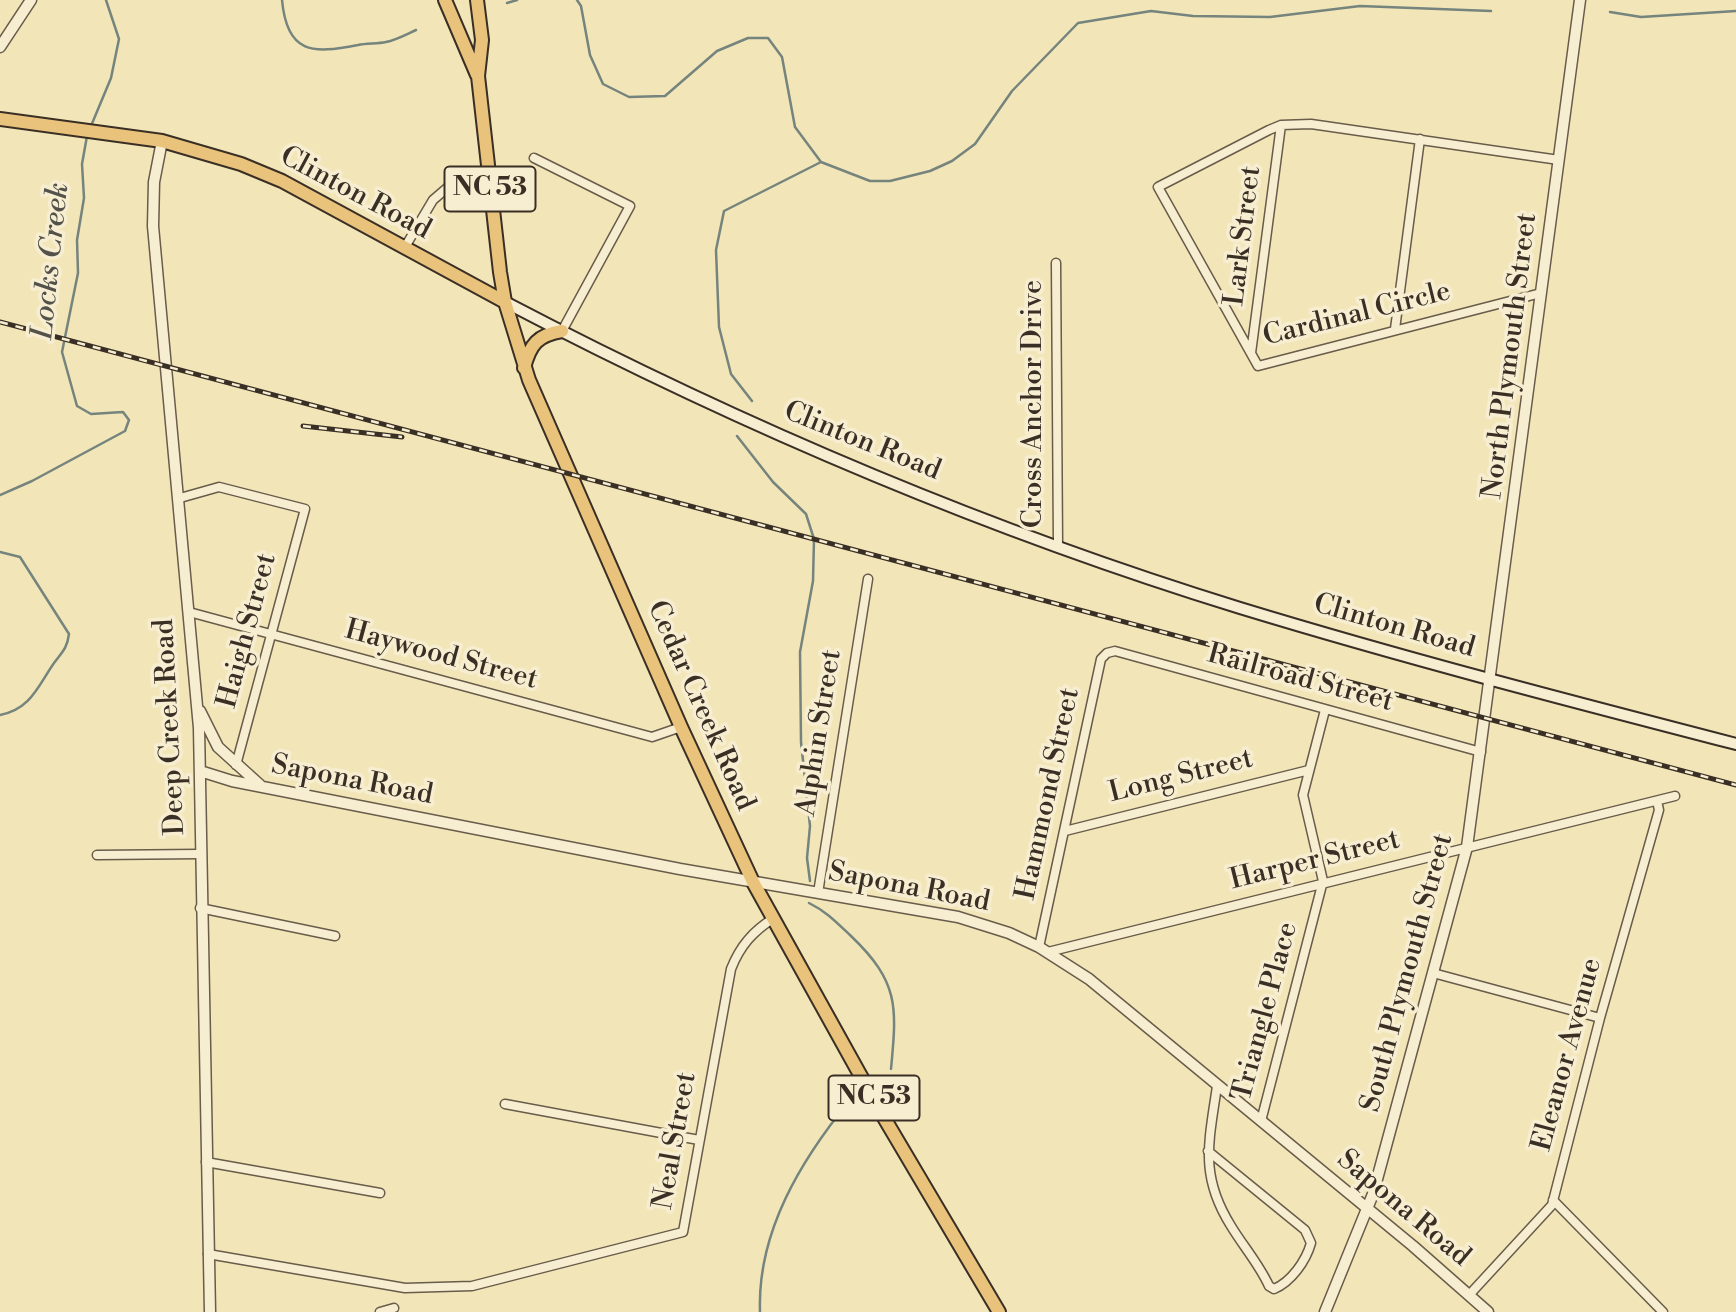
<!DOCTYPE html>
<style>
body{margin:0}
canvas{display:block;background:#f2e5b8}
</style>
<canvas width="1736" height="1312"></canvas>
<script>
const ctx = document.querySelector('canvas').getContext('2d');
ctx.lineJoin = 'round';
function strokePath(path, color, width, dash) { ctx.strokeStyle = color; ctx.lineWidth = width; ctx.lineCap = dash ? 'butt' : 'round'; ctx.setLineDash(dash || []); ctx.stroke(path); }
function label(font, color, halo, rows, align = 'center') {
  ctx.font = font + ' "Libre Bodoni",serif'; ctx.lineWidth = 7; ctx.setLineDash([]); ctx.textBaseline = 'middle'; ctx.strokeStyle = halo; ctx.fillStyle = color; for (const [text, x, y, turn = 0] of rows) {
    ctx.save(); ctx.translate(x, y); ctx.rotate((+turn || 0) * Math.PI / 180); ctx.textAlign = isNaN(turn) ? turn : align; if (halo) ctx.strokeText(text, 0, 0); ctx.fillText(text, 0, 0); ctx.restore();
  }
}
const stream = new Path2D(`
 M282,0C287,54 312,54 358,45C367,43 377,44 386,42C396,40 407,34 416,30
 M577,0L581,6L590,55L603,84L629,97L665,96L717,51L748,38H768L782,57L795,127L821,162L870,181H890L930,171L952,161L975,144L1012,91L1078,23L1151,11L1193,16L1270,17L1360,6L1491,11
 M507,3L517,0
 M1610,12L1641,17L1736,11
 M91,126L111,78L119,39L106,0
 M752,401L731,374L719,327L716,250L724,211L821,162
 M737,436L773,482L806,514L814,539L813,581L800,652L801,742L810,826L807,858L810,881
 M0,495L32,481L125,431L129,420L123,412L91,414L77,406L62,352L78,273L77,240L84,198L82,164L87,136
 M0,552L20,557L69,634C67,649 62,652 54,663C38,686 31,709 0,715
 M809,903C827,912 836,922 851,936C899,982 897,1006 891,1069
 M760,1312C757,1232 801,1160 850,1100`);
const minor = new Path2D(`
 M534,158L630,206L562,331
 M405,247L433,200L454,182
 M1056,263L1058,545
 M1541,293L1258,366L1158,187L1269,130L1281,125L1311,124L1559,160
 M1395,329L1420,139
 M1251,353L1281,125
 M180,498L219,487L305,509L236,765
 M189,612L652,737L681,727
 M1065,831L1309,770
 M97,855L200,854
 M818,893L868,579
 M200,908L335,936
 M1039,947L1101,659L1107,653L1115,651L1481,752
 M1048,952L1675,796
 M1433,973L1600,1018
 M505,1104L699,1140
 M1261,1121L1323,881L1303,795L1325,710
 M1208,1151L1305,1230L1311,1243C1306,1261 1291,1282 1274,1289L1269,1286C1259,1264 1243,1246 1231,1226C1199,1175 1209,1142 1217,1086
 M206,1162L380,1193
 M1553,1200L1663,1312
 M208,1254L405,1288L472,1286L683,1232L731,969C740,946 753,931 774,918
 M1470,1294L1552,1205L1600,1018L1659,810L1657,801
 M380,1312L394,1308`);
const tertiary = new Path2D(`
 M0,47L31,0
 M162,141L154,182L153,226L199,728L210,1312
 M200,711L218,747L260,785
 M200,771L232,781L680,869L958,917L1009,933L1039,947L1089,979L1413,1246L1488,1312
 M1325,1312L1373,1194L1467,847L1580,0`);
const secondary = new Path2D(`
 M505,302C740,425 987,530 1240,608C1404,658 1570,701 1736,744`);
const primary = new Path2D(`
 M445,0L477,75
 M477,0L482,40L478,76L500,272L505,302L529,380L681,727L753,882L883,1116L999,1312
 M0,119L162,141L241,164L282,181L505,302
 M524,368C530,344 538,335 562,331`);
const rail = new Path2D(`
 M0,322L1736,785
 M303,426L402,437`);
const shields = [
 [490,189,91],
 [874,1098,91]
];
const shieldNames = [
 ["NC 53",490,189],
 ["NC 53",874,1098]
];
const streetNames = [
 ["Clinton Road",355,194,28],
 ["Lark Street",1244,236,-83],
 ["Cardinal Circle",1357,315,-14],
 ["North Plymouth Street",1511,356,-83],
 ["Cross Anchor Drive",1034,404,-90],
 ["Clinton Road",862,442,22],
 ["Clinton Road",1394,627,16],
 ["Haigh Street",248,631,-75],
 ["Haywood Street",441,656,15],
 ["Railroad Street",1300,679,15],
 ["Cedar Creek Road",700,706,66],
 ["Deep Creek Road",171,727,-93],
 ["Alphin Street",820,733,-81],
 ["Long Street",1181,777,-14],
 ["Sapona Road",352,781,11],
 ["Hammond Street",1049,794,-78],
 ["Harper Street",1315,861,-14],
 ["Sapona Road",909,888,11],
 ["South Plymouth Street",1408,973,-75],
 ["Triangle Place",1266,1012,-75],
 ["Eleanor Avenue",1568,1055,-75],
 ["Neal Street",676,1141,-80],
 ["Sapona Road",1403,1209,40]
];
const waterNames = [
 ["Locks Creek",52,261,-84]
];
strokePath(stream, '#75847d', 2.5);
strokePath(minor, '#685c4a', 11);
strokePath(tertiary, '#685c4a', 13);
strokePath(secondary, '#3a2f25', 14);
strokePath(primary, '#3a2f25', 16);
strokePath(minor, '#f7eed1', 8);
strokePath(tertiary, '#f7eed1', 10);
strokePath(secondary, '#f7eed1', 10);
strokePath(primary, '#e9c27c', 12);
strokePath(rail, '#3a2f25', 5);
strokePath(rail, '#f7eed1', 2.5, [8]);
for (const [x, y, w] of shields) { const box = new Path2D(); box.roundRect(x - w / 2, y - 22.5, w, 45, 5); ctx.fillStyle = '#f7eed1'; ctx.fill(box); strokePath(box, '#3a2f25', 2); }
label('bold 26px', '#3a2f25', null, shieldNames);
label('28px', '#3a2f25', '#f7eed1', streetNames);
label('italic 30px', '#53524a', '#f7eed1', waterNames);
</script>
